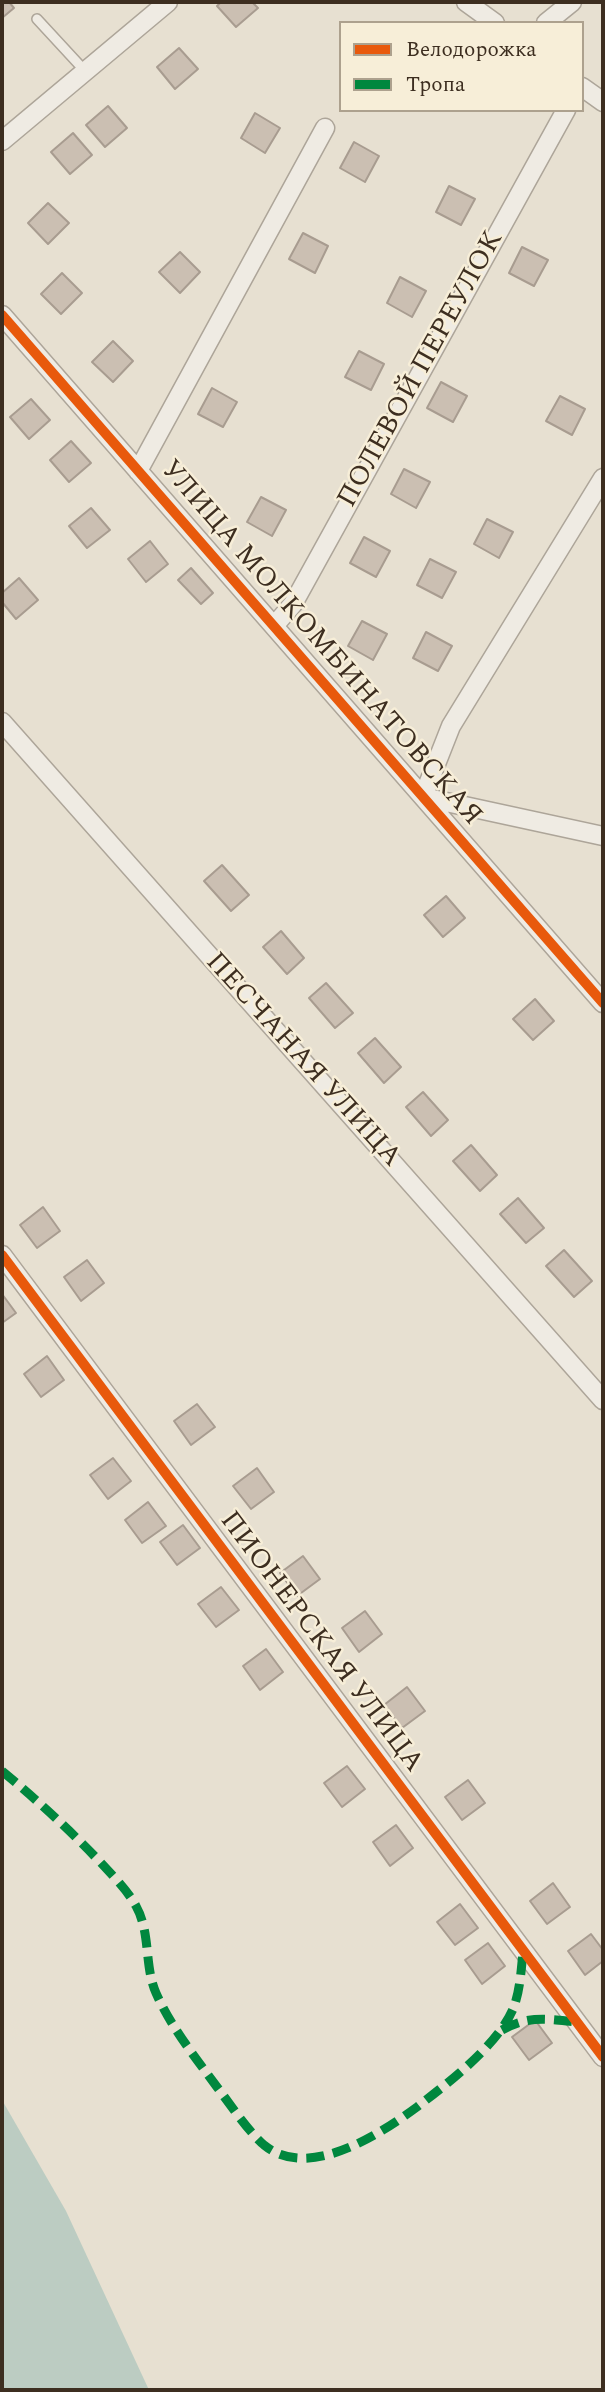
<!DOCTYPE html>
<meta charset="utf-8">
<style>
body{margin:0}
#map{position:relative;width:605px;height:2392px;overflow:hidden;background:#e7e0d1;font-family:Spectral,serif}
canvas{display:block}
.frame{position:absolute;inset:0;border:4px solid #3d2e20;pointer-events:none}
.legend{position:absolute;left:339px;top:21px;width:245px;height:91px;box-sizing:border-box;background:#f7eed8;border:2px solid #ada18e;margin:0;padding:9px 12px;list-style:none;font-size:21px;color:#3d2e20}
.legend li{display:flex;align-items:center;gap:14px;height:35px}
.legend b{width:35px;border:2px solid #ada18e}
</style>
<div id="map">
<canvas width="605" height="2392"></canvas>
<div class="frame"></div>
<ul class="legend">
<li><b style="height:9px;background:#e8590c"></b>Велодорожка</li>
<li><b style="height:9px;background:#00873e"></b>Тропа</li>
</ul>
</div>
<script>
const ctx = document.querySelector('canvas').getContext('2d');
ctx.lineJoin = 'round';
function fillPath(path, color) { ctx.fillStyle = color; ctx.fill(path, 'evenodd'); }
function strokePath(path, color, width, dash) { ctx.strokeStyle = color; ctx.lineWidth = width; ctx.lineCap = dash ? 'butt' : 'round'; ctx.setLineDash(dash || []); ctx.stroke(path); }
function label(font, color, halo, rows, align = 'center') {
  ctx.font = font + ' Spectral,serif'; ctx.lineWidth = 5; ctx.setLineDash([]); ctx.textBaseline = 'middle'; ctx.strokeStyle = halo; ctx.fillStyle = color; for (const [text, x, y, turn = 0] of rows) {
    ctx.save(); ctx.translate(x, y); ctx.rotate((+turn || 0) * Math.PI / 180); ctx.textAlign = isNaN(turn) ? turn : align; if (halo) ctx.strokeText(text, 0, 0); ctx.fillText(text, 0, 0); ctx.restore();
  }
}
const water = new Path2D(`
 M2,2100L66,2211L149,2390H2Z`);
const building = new Path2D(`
 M2,2H9L14,8L2,18Z
 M221,2H252L258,8L236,27L217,6Z
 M179,48L198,69L175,89L157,67Z
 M108,106L127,128L105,147L86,125Z
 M255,113L280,128L265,153L241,138Z
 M73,133L92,155L70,174L51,152Z
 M354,142L379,156L365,182L340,168Z
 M449,186L475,199L461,225L436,212Z
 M48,203L69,223L48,244L28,223Z
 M303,233L328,246L315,273L289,259Z
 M522,247L548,260L534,286L509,273Z
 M180,252L200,272L180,293L159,272Z
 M62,273L82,293L61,314L41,294Z
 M400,277L426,291L412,317L387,303Z
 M113,341L133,361L113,382L92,362Z
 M359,351L384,364L371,390L345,377Z
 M441,382L467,396L453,422L427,408Z
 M212,388L237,402L223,427L198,414Z
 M560,396L585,409L572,435L546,421Z
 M31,399L50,420L29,439L10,417Z
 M71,441L91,463L69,482L50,460Z
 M404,469L430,482L416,508L391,494Z
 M261,497L286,510L272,536L247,522Z
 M91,508L110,530L87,548L69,526Z
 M487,519L513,532L499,558L474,544Z
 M364,537L390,551L376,577L350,563Z
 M150,541L168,564L146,582L128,559Z
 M430,559L456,572L442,598L417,585Z
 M191,568L213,593L201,604L178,580Z
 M19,578L38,600L16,619L2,602V593Z
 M362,621L387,634L373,660L348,646Z
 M426,632L452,646L438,671L413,658Z
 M222,865L249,895L231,911L204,881Z
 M446,896L465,918L443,937L424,915Z
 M281,931L304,958L287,974L263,947Z
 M326,983L353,1013L335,1028L309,998Z
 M535,999L554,1021L533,1040L513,1019Z
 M375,1038L401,1067L384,1083L358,1053Z
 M423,1092L448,1120L431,1136L406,1107Z
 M471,1145L497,1175L480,1191L453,1161Z
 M518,1198L544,1228L526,1243L500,1214Z
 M43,1207L60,1231L37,1248L20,1225Z
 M564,1250L592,1281L574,1297L546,1266Z
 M87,1260L104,1283L81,1301L64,1277Z
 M2,1294L16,1313L2,1323Z
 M47,1356L64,1380L41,1397L24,1374Z
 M197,1404L215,1427L191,1445L174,1421Z
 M113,1458L131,1481L108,1499L90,1475Z
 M257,1468L274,1492L251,1509L233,1486Z
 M148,1502L166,1526L142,1543L125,1520Z
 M183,1525L200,1548L177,1565L160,1542Z
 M303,1556L320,1579L297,1596L280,1573Z
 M221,1587L239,1610L216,1627L198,1604Z
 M365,1611L382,1634L359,1652L342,1628Z
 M266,1649L283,1672L260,1690L243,1666Z
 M407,1687L425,1711L402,1728L384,1705Z
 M347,1766L365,1789L342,1807L324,1783Z
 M468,1780L485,1803L462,1820L445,1797Z
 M396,1825L413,1848L390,1866L373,1842Z
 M553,1883L570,1907L547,1924L530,1901Z
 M460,1904L478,1928L455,1945L437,1922Z
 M591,1934L603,1950V1961L585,1975L568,1951Z
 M488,1943L505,1966L482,1984L465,1960Z
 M535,2020L552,2043L529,2060L512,2037Z`);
const service = new Path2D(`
 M37,19L85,71`);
const minor = new Path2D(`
 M466,2L495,23
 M546,23L572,2
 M582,87L603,102
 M2,141L168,2
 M2,315L603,1003
 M138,471L325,128
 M603,478L451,726L423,797L603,836
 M274,626L293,604L566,110
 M2,722L603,1400
 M2,1255L603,2057`);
const quiet = new Path2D(`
 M2,1771C37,1800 71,1831 103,1865C114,1877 128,1891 136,1906C151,1933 144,1966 156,1993C171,2027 195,2057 217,2087C230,2104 247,2130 264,2145C308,2181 379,2135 417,2107C448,2083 497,2046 513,2009C520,1992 521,1971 523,1952
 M502,2030C530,2015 546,2019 576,2022`);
const cycleway = new Path2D(`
 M2,315L603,1003
 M2,1255L603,2057`);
const streetNames = [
 ["ПОЛЕВОЙ ПЕРЕУЛОК",422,370,-61],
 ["УЛИЦА МОЛКОМБИНАТОВСКАЯ",320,644,49],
 ["ПЕСЧАНАЯ УЛИЦА",302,1061,48],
 ["ПИОНЕРСКАЯ УЛИЦА",320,1643,53]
];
fillPath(water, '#bcccc2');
fillPath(building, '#cbbfb2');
strokePath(building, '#a89c90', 2);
strokePath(service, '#ada599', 12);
strokePath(minor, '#ada599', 21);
strokePath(service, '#efebe3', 9);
strokePath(minor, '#efebe3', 18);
strokePath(quiet, '#00873e', 9, [18, 9]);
strokePath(cycleway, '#e8590c', 10);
label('28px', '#3d2e20', '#f7eed8', streetNames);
</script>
